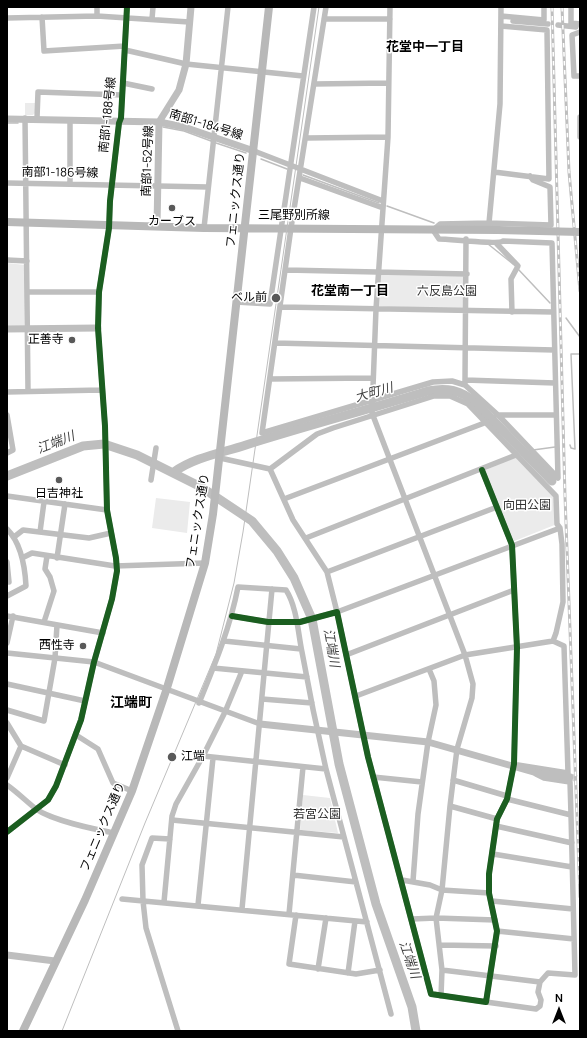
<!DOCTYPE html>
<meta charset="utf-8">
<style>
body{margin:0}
#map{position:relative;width:587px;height:1038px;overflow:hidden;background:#fff;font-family:Manrope,sans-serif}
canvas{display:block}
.frame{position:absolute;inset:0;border:8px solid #000;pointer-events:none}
.north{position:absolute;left:539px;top:990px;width:40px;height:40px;-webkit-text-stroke:3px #fff;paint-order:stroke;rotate:0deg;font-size:11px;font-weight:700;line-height:16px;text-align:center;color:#000}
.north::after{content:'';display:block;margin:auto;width:14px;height:18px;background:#000;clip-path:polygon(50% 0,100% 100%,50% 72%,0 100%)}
</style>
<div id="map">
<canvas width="587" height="1038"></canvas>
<div class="frame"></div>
<div class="north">N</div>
</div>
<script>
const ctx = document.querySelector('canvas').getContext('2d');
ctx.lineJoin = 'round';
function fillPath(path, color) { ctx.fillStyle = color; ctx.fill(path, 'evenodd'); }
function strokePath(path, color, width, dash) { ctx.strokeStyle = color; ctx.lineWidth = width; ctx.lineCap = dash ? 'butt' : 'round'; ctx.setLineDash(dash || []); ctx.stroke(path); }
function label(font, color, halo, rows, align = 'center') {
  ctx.font = font + ' Manrope,"Noto Sans JP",sans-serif'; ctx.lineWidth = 3; ctx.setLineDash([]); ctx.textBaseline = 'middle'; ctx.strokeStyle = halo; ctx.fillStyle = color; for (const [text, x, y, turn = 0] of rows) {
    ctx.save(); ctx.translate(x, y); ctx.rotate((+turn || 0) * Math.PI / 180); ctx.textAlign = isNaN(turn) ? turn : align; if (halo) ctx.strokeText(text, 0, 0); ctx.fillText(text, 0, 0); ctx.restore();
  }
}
const green = new Path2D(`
 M25,103H35V113L33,115H25Z
 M7,263L25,265L24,326H7Z
 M380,274L464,276V309L379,306Z
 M516,455L556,496L557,524L512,542L484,471Z
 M156,498L190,502L187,533L152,528Z
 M303,795L330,798L338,833L300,830Z`);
const stream = new Path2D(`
 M7,123H18
 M163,127L184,131L211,141
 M216,143L246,153
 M261,159L287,169
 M303,175L379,203
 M387,206L434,223
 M488,244L513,264
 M518,269L550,303
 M566,318L580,337
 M570,445L571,448L575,449L571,354H580
 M533,450L555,447
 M526,456L530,452`);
const river = new Path2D(`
 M174,472C195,457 222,453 246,445C306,426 367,410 428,391C447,387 461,390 476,403L552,481
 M7,476L83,446L104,444L137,455L201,487L252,521L277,551L294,578L312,619L339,764L376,904L412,1007L416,1031`);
const tertiaryTunnel = new Path2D(`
 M570,777L580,779`);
const minor = new Path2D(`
 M97,7V16
 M326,7L291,228L262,433L433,382L452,381L465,385V380
 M390,7L388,137L376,309L372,413L465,655L473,684L472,698L457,749L450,806L442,890L436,918L442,970L441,996
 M571,7V23L580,24
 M501,16L544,20V7
 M42,17L44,51L125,46
 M7,18L97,16L189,22
 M152,19L153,7
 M324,19H390
 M513,21L548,24
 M558,25L576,27
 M580,32L572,35L574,76H580
 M125,50L186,64L303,76
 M123,83L152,89
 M314,84L388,83
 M580,117V137
 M25,118L28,391
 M37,118L38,92L122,95
 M70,120V184
 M307,138L388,137
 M254,151L383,201
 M494,172L549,179L547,30L501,26
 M300,178L383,208
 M7,183L208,187
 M489,223L551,225L550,187L533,180L530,176
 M204,228L228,7
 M466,239L465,380L555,383
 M497,244L518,266L511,279L512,312
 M7,260L27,261
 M286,270L467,274
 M27,292H99
 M236,302L270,304L314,7
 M281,307L553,312
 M275,343L554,350
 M270,379L373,378
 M465,385L498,415L558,478L552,243L503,241C499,245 450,239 439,239L433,230L440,224L489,223L500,104L501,7
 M7,392L101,390
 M7,415L13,450L7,453
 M496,415H556
 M220,458L270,469
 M151,480L156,448
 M7,496L107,510
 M284,499L487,422
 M7,529C21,543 25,567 26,586L7,596
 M40,532L44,502
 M14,537L23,530L89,538L111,533
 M306,538L516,455
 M22,558L32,553L115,566L205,563
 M57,558L65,504
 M7,562L9,582H7
 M327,572L497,507
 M7,616L103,633
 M232,616L268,622H300L337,612L368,757L431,994L486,1002L497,931L489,893V874L497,819L507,799L514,764L517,648L512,545L482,470
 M44,622L54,591L50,577L45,569L47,556
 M224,641L301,649
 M553,641L556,633L563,602L562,544L560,528L557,524L556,496L468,404L450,396H434L333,428L317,434L270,469L293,520L327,572L337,612L560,528
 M7,643L13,616
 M7,653L94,662L260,724
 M346,655L514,590
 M213,668L307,677
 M7,684L85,701
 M356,696L465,655L553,641L564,646L568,773L518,765
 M262,699L312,703
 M199,703C215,664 230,628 238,587L286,590C297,607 298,633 302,652C309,691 317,730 326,769L391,1014
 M7,710L44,721L55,658L57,625
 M7,723L21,746L7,778
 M76,735L98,749L113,783L132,791
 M21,746L65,765
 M203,756L225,712L242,671
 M536,774L544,778L570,782L571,815
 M373,777L422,782
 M453,780L507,796
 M7,785C17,792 26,801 36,809C53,821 94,829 114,833
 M450,806L497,819
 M172,820L344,837
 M496,826L572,843
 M7,832L48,800L56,786L81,720L94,662L112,599L117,571L116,558L107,510L105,426L98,328L99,292L109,228L110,201L119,123L121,118L127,7
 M170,839L152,838L142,865L143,901L146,928L178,1031
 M493,854L572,867
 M293,875L356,882
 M402,880L430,885L442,890L489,893
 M413,881L418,814L428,742L436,705L434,681L429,669
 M122,899L367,922
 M492,901L573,909
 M164,902L172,816L176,804L203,756L326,769
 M198,905L213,758
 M242,909L272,589
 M289,914L303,767
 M296,915L289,964L356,974L380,970
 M412,919L436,918L495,920
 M497,931L574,939
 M440,945L496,946
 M318,969L326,918
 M442,970L540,982L548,973L575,975L571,815L507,799
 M348,973L355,921
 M486,1002L536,1009L540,1006L541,1000L538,992L540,982`);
const tertiary = new Path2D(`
 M7,119L159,122L184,127L254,151
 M157,226L159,122L179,90L186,64L191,7
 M7,329L98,328
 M260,724L428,742L537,773L570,777
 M7,955L55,961`);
const secondary = new Path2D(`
 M7,222L204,228L498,230
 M23,1031L85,900L132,791L166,691L205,563L213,514L269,7`);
const tram = new Path2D(`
 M62,1031L145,823L216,654L234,583L243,532L319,7`);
const rail = new Path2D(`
 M552,7L565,496L580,897
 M562,7L569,172L580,291`);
const secondaryBridge = new Path2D(`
 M498,230L580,232`);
const cycleway = new Path2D(`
 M232,616L268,622H300L337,612L368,757L431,994L486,1002L497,931L489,893V874L497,819L507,799L514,764L517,648L512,545L482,470
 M7,832L48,800L56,786L81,720L94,662L112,599L117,571L116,558L107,510L105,426L98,328L99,292L109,228L110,201L119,123L121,118L127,7`);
const markers = [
 [172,208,4,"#595959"],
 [276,298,5,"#595959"],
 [72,340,4,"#595959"],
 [59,480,4,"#595959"],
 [83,646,4,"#595959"],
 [172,757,5,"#595959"]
];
const streetNames = [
 ["南部1-188号線",108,115,-84],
 ["南部1-184号線",206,125,17],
 ["南部1-52号線",148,161,-88],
 ["南部1-186号線",60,173,1],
 ["フェニックス通り",236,200,-84],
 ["三尾野別所線",294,216],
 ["フェニックス通り",198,521,-81],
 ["フェニックス通り",103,827,-67]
];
const poiNames = [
 ["カーブス",172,222,"center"],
 ["ベル前",267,298],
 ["正善寺",64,340],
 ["日吉神社",59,494,"center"],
 ["西性寺",75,646],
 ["江端",181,757,"left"]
];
const parkNames = [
 ["六反島公園",447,292],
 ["向田公園",527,506],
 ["若宮公園",317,815]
];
const neighbourhoodNames = [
 ["花堂中一丁目",425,47],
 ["花堂南一丁目",350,291]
];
const waterNames = [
 ["大町川",374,393,-16],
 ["江端川",56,443,-21],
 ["江端川",331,648,80],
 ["江端川",409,960,71]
];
const quarterNames = [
 ["江端町",131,703]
];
fillPath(green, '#ebebeb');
strokePath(stream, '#bebebe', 1.5);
strokePath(river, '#bebebe', 9);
strokePath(tertiaryTunnel, '#d9d9d9', 7, [7, 3.5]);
strokePath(minor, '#bebebe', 5.5);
strokePath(tertiary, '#bebebe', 7);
strokePath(secondary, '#b8b8b8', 8);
strokePath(tram, '#bebebe', 1);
strokePath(rail, '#bebebe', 3);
strokePath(rail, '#fff', 1.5, [4.5]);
strokePath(secondaryBridge, '#b8b8b8', 8);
strokePath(cycleway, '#1b5e20', 6);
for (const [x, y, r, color] of markers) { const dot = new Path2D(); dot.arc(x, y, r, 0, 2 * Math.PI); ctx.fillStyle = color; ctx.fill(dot); strokePath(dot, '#fff', 1.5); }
label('12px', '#000', '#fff', streetNames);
label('12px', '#000', '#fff', poiNames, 'right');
label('12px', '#323232', '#fff', parkNames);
label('bold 13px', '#000', '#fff', neighbourhoodNames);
label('italic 13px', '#434343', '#fff', waterNames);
label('bold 14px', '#000', '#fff', quarterNames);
</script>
